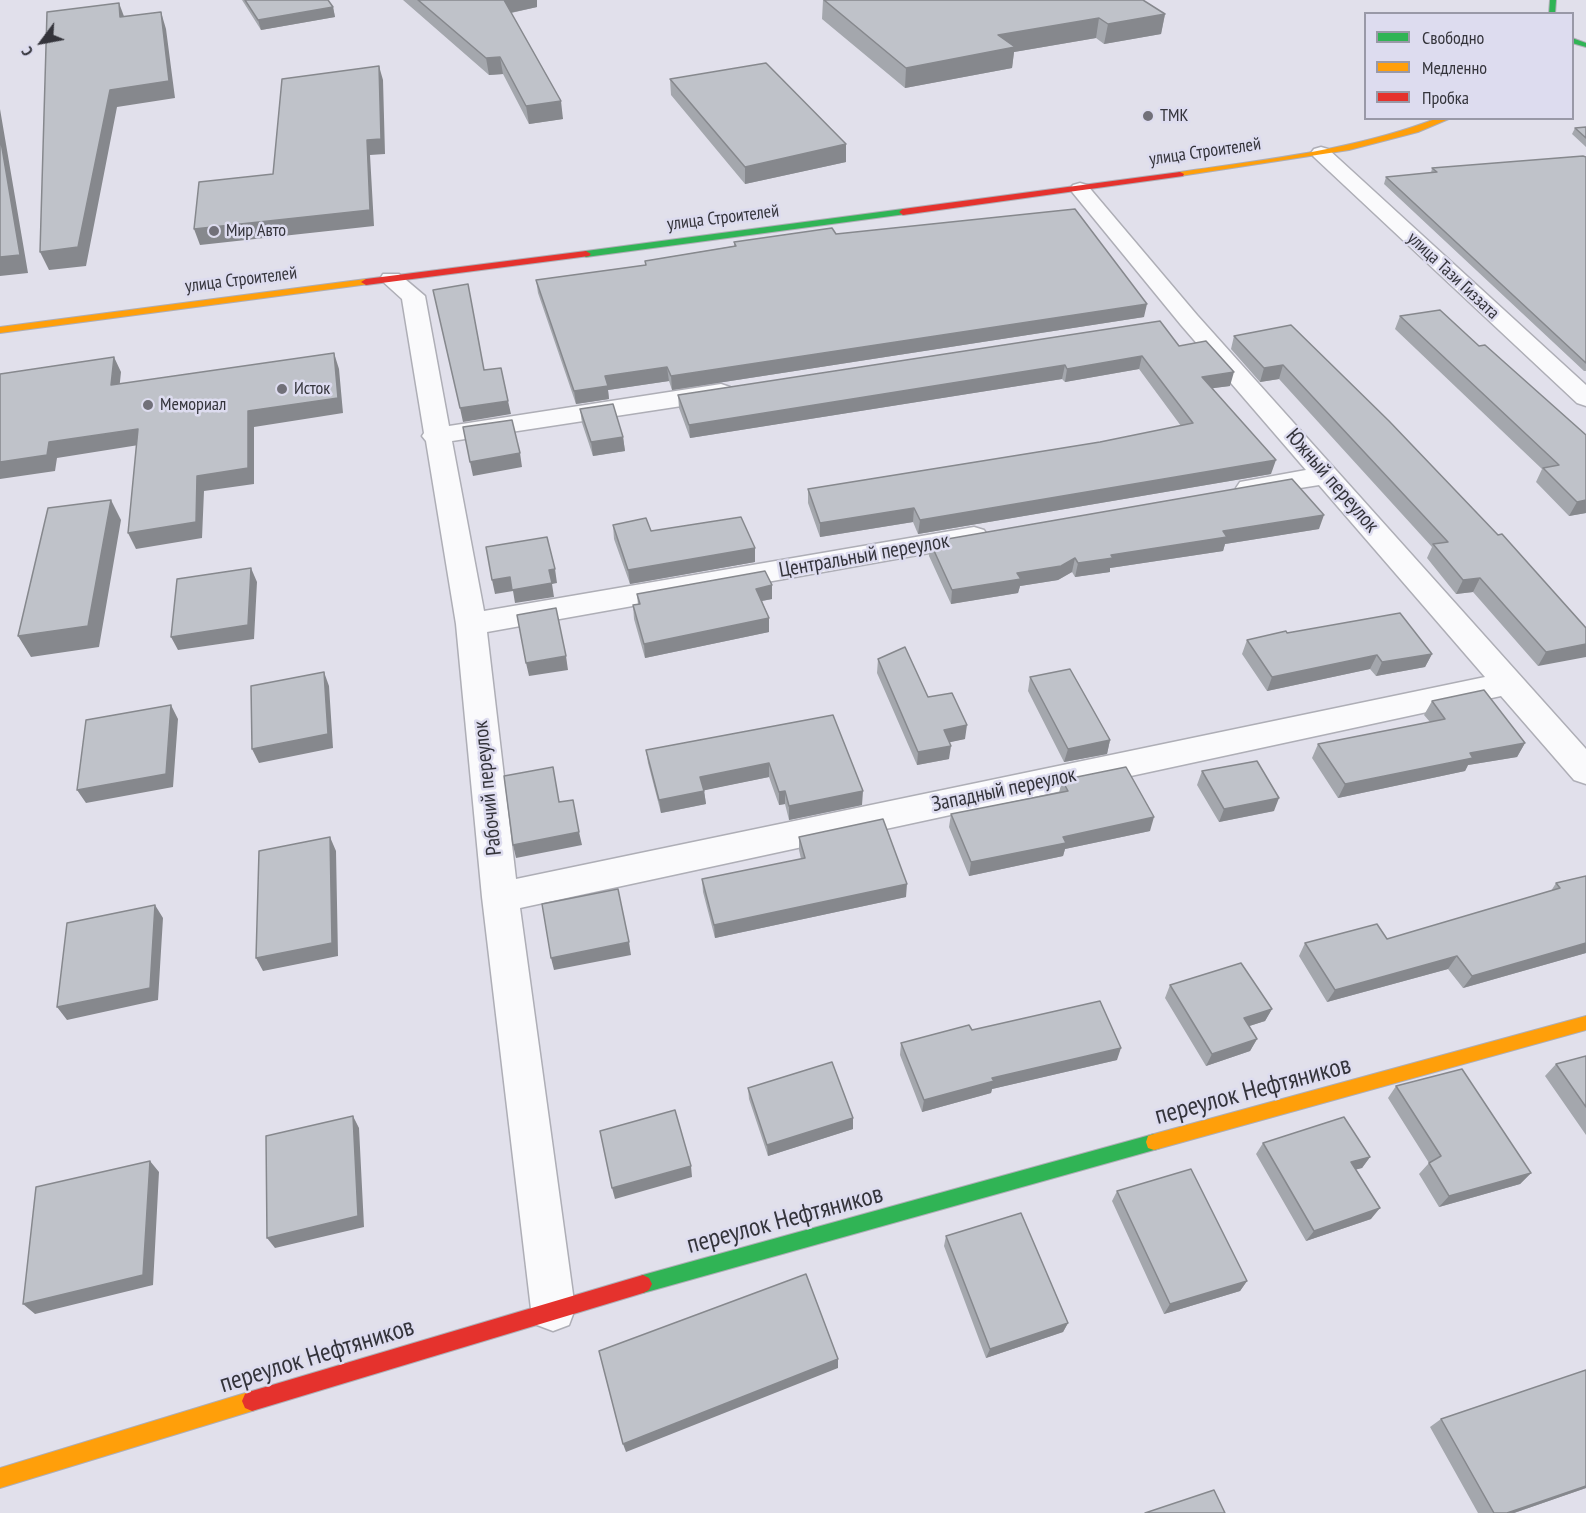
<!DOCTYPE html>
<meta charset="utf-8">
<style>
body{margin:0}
#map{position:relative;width:1586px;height:1513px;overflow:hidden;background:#e1e0eb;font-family:"PT Sans Narrow",sans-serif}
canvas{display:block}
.legend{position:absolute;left:1364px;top:12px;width:210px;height:108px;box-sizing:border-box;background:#dddcef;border:2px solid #9999a7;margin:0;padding:8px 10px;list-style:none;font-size:18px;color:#34343b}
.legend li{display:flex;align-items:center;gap:12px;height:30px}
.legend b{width:30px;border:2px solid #9999a7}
.north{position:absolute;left:12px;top:12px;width:60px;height:60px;-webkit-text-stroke:4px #dddcef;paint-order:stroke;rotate:238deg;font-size:16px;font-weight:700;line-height:24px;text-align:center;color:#34343b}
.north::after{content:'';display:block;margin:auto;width:21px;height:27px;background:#34343b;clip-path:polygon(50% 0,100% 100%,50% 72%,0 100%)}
</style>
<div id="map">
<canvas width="1586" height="1513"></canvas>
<ul class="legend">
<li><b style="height:8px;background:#30b455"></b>Свободно</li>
<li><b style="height:8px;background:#ff9f0a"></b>Медленно</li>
<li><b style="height:8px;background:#e5322d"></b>Пробка</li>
</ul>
<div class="north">С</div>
</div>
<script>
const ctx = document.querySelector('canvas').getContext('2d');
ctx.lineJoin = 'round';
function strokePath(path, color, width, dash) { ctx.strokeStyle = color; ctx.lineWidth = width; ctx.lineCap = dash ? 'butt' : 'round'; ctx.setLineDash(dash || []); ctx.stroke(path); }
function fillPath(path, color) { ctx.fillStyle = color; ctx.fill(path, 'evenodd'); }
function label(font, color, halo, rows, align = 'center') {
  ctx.font = font + ' "PT Sans Narrow",sans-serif'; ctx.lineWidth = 5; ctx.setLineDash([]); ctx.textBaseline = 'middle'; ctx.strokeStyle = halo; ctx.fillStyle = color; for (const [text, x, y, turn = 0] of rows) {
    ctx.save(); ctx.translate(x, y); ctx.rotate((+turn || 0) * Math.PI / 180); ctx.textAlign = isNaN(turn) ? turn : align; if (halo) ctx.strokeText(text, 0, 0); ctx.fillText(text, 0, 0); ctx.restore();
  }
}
const street = new Path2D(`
 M1321,147L1328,149L1586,385V406L1577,403L1314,157L1311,153L1314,149Z
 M1080,183L1087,185L1197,315L1586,749V784L1574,780L1501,696L520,908L575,1309L569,1325L553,1331L537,1325L531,1309L482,897L456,624L426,441L422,436L424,433L402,299L380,279L383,274H399L425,296L449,426L721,384L730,387L734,392L730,397L721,400L452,441L484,611L974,527L984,530L988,536L984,542L974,545L487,632L516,879L1485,677L1319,485L1250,496L1240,494L1236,488L1240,482L1306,470L1181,325L1073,193L1070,189L1073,185Z`);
const fast = new Path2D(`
 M1550,0H1556L1555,14H1549Z
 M1572,38L1586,43V47L1572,43Z
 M903,209L906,210V214L586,257L581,254L586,251Z
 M1154,1134L1160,1136L1162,1142L1160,1148L1154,1150L643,1293L637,1290L634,1284L637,1278L643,1275Z`);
const slow = new Path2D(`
 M1438,118H1451L1418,132L1349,150L1180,176L1176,174L1180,172C1268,159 1355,150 1438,118Z
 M366,279L371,282L369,284L0,333V327Z
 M1586,1016V1030L1154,1150L1148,1148L1146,1142L1148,1136L1154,1134Z
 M252,1391L259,1394L262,1401L259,1408L252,1411L0,1488V1468Z`);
const jam = new Path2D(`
 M1180,172L1184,174L1183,176L903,215L899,212L903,209Z
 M586,251L591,254L589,256L366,285L361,282L366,279Z
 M643,1275L649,1278L652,1284L649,1290L643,1293L252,1411L245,1408L242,1401L245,1394L252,1391Z`);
const wall = new Path2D(`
 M242,0H328L333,7L335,17L261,30Z
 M403,0H537V7L511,13L563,119L529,124L503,74L489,75Z
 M823,0H1143L1165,14L1161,34L1104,44L1096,38L1014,52L1012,68L905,88L822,19Z
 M670,79L846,144V162L745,184L671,95Z
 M1586,127V147L1572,134L1575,128Z
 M1586,157V371H1584L1384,184L1386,177L1431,173L1432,168Z
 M836,234L1144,317L672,390L669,381L608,390L609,399L576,404L538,293L536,280L645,265V261L734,246V242Z
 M1400,316L1479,346L1586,435V513L1569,516L1536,482L1542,469L1395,329Z
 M1291,325L1586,628L1538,666L1473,592L1456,594L1427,558L1432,547L1279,379L1260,382L1231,349L1234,336Z
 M1179,346L1230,386L1213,388L1271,474L918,534L913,522L820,537L808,503V489L1100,442L1181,426L1139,369L1065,382L1062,379L690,438L679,408L678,395Z
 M580,409L623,437L625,451L593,456L582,423Z
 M613,525L755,548V562L630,584L614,539Z
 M1319,529L1225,544L1223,551L1110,568V572L1075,577L1072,572L1058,580L1020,586L1018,593L951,604L929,556L930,542Z
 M637,594L772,599L762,601L769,618V632L645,658L634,619L633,605H638Z
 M1287,633L1432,654L1425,667L1376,676L1370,669L1267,691L1242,654L1247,640Z
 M878,659L928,697L965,739L949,742V759L917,765L877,673Z
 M1030,677L1110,740L1107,754L1064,762L1028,691Z
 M1432,701L1525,743L1517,757L1468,765L1465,771L1338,798L1312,758L1318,744L1430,722L1424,715Z
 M833,715L862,805L789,820L785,804L779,805L769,777L704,790L706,804L661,813L648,763L646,750Z
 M1202,771L1274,811L1219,822L1197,785Z
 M1062,780L1150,831L1065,849L1063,856L969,876L949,827L951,814L1059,793Z
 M799,837L906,897L715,938L703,892L702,879L801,859L799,850Z
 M1586,876V953L1463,988L1448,969L1327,1002L1299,956L1305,943L1387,939L1551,891L1556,883Z
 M1170,985L1272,1009L1265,1021L1249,1026L1257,1039L1250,1051L1206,1066L1165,998Z
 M972,1030L1117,1060L992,1089L991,1093L922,1112L900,1055L901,1043Z
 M1586,1056V1135L1545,1076L1556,1064Z
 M1396,1086L1531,1173L1520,1184L1439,1207L1419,1174L1429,1163L1388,1098Z
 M748,1088L853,1118V1129L768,1156L749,1099Z
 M1263,1143L1370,1157L1362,1168L1356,1169L1371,1219L1306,1241L1256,1154Z
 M1117,1191L1247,1281L1240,1291L1164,1314L1112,1201Z
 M946,1236L1068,1323L1063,1332L986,1358L944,1246Z
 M1586,1370V1488L1514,1513H1478L1430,1427L1441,1419Z`);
const shadedWall = new Path2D(`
 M503,0H537V7L505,14Z
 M119,3L125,19L120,17Z
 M333,7L335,17L261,30L258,20Z
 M161,12L166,29L175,98L117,107L86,266L49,270L40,252L110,90Z
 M1165,14L1161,34L1104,44L1108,24Z
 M1099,18L1096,38L1014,52L1012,68L905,88L906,68L998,35Z
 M500,57L503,74L489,75L486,58Z
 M379,66L383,80L385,154L370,155L374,226L200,245L194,229L367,140Z
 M561,101L563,119L529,124L526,106Z
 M0,109L28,273L0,276Z
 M846,144V162L745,184V167Z
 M1147,304L1144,317L672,390L671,376Z
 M334,353L339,369L343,413L254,427V484L204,491L202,538L136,549L128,533L197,476L248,411Z
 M1142,356L1139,369L1065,382L1067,369Z
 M114,357L121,372L118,401L111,385Z
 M1065,365L1062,379L690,438L689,425Z
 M1283,365L1279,379L1260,382L1264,368Z
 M667,367L669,381L608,390L609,399L576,404L574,391L605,376Z
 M1234,372L1230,386L1199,390L1202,377Z
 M508,401L511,414L463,422L460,408Z
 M138,429L145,444L57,458L55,471L0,479V462L49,442Z
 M623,437L625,451L593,456L591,442Z
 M520,453L522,467L473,476L470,462Z
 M1276,460L1271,474L918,534L920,520Z
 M111,500L121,520L99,647L31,657L18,636Z
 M1586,500V513L1569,516L1577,502Z
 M914,508L913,522L820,537V523Z
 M1324,515L1319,529L1225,544L1223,551L1110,568V572L1075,577L1078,563L1111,555L1223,531Z
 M755,548V562L630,584L628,570Z
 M1075,558L1072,572L1058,580L1020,586L1018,593L951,604L952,590Z
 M251,568L257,582L254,639L178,650L171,637Z
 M555,569L557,583L552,584L554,597L515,603L513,591L495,594L492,580Z
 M1480,578L1473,592L1456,594L1463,580Z
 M772,585V599L756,602V589Z
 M769,618V632L645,658L644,644Z
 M1586,644V657L1538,666L1546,652Z
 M1432,654L1425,667L1376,676L1382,662Z
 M1377,655L1370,669L1267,691L1272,677Z
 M566,656L568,670L529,676L526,663Z
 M324,672L329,686L333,748L259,763L252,749Z
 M171,705L178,719L173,787L86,803L77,790Z
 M967,725L965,739L942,744L944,730Z
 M1110,740L1107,754L1064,762L1068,749Z
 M1525,743L1517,757L1468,765L1465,771L1338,798L1345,784L1470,753Z
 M951,746L949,759L917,765L918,752Z
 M769,763V777L701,791L700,777Z
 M704,791L706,804L661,813L659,800Z
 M785,791V804L779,805V792Z
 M863,791L862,805L789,820V806Z
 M1279,798L1274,811L1219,822L1224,809Z
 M1154,817L1150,831L1065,849L1063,856L969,876L971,862L1063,837Z
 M579,832L582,845L516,858L513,845Z
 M330,837L336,851L338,956L263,971L256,958Z
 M907,884L906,897L715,938L714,925Z
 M155,905L163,918L158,1000L67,1020L57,1007Z
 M629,942L631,955L554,970L551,958Z
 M1586,943V953L1463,988L1472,976Z
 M1457,956L1448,969L1327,1002L1335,990Z
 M1272,1009L1265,1021L1237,1030L1244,1018Z
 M1257,1039L1250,1051L1206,1066L1212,1054Z
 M1121,1048L1117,1060L992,1089L991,1093L922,1112L924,1100L992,1078Z
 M353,1116L359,1128L364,1227L275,1248L267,1238Z
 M853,1118V1129L768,1156L767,1145Z
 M1370,1157L1362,1168L1343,1173L1351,1162Z
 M150,1161L159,1172L153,1285L35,1314L23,1304Z
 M691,1166L692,1177L615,1199L612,1188Z
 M1531,1173L1520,1184L1439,1207L1449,1196Z
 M1380,1208L1371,1219L1306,1241L1314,1231Z
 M1247,1281L1240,1291L1164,1314L1170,1304Z
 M1068,1323L1063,1332L986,1358L990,1349Z
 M838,1359V1368L626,1452L623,1444Z
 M1586,1486V1488L1514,1513H1507Z`);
const building = new Path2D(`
 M245,0H328L333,7L258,20Z
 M418,0H504L561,101L526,106L500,57L486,58Z
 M824,0H1143L1165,14L1108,24L1099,18L998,35L1015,47L906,68Z
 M119,3L120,17L161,12L169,81L110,90L78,247L40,252L47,12Z
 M766,63L846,144L745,167L670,79Z
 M379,66L381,139L367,140L370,210L194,229L199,182L273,174L282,79Z
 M1586,127V138L1575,128Z
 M0,136L20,255L0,257Z
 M1583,156L1586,157V363L1386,177L1437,172L1432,168Z
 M1075,209L1147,304L671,376L667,367L605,376L608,386L574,391L536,280L646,265L645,261L736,246L734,242L832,228L836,234Z
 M468,284L484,370L501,368L508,401L460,408L433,290Z
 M1440,310L1479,346L1485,345L1586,435V500L1577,502L1543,468L1559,465L1400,316Z
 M1160,321L1179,346L1206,341L1234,372L1202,377L1276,460L920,520L914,508L820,523L808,489L1100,442L1193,423L1142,356L1067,369L1065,365L689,425L678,395Z
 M1291,325L1389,421L1498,535L1502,534L1586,628V644L1546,652L1480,578L1463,580L1433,544L1448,542L1283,365L1264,368L1234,336Z
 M334,353L338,398L248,411V468L197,476L196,522L128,533L138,429L49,442L47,455L0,462V374L114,357L111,385Z
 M613,404L623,437L591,442L580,409Z
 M512,420L520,453L470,462L463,427Z
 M1292,479L1324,515L1223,531L1227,537L1111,555L1113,558L1078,563L1075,558L1061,566L1017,573L1021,579L952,590L930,542Z
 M111,500L88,626L18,636L48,508Z
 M741,517L755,548L628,570L613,525L646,518L651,531Z
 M547,537L555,569L549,570L552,583L512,590L510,577L492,580L486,547Z
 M251,568L248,625L171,637L177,579Z
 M765,571L772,585L756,589L769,618L644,644L633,605L640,604L637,594Z
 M556,608L566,656L526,663L517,615Z
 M1400,613L1432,654L1382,662L1377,655L1272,677L1247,640L1286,631L1287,633Z
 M905,647L928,697L952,693L967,725L944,730L951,746L918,752L878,659Z
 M1070,669L1110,740L1068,749L1030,677Z
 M324,672L328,734L252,749L251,686Z
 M1484,690L1525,743L1470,753L1473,758L1345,784L1318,744L1445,719L1432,701Z
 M171,705L166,774L77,790L86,720Z
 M833,715L863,791L789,806L785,791L779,792L769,763L700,777L704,791L659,800L646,750Z
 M1257,761L1279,798L1224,809L1202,771Z
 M553,767L559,802L573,800L579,832L513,845L504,776Z
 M1126,767L1154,817L1063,837L1066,843L971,862L951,814L1068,791L1062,780Z
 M883,819L907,884L714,925L702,879L805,858L799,837Z
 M330,837L332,943L256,958L259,851Z
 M1586,876V943L1472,976L1457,956L1335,990L1305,943L1377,924L1387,939L1560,888L1556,883Z
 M618,889L629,942L551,958L542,904Z
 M155,905L150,988L57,1007L67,923Z
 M1241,963L1272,1009L1244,1018L1257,1039L1212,1054L1170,985Z
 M1100,1001L1121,1048L992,1078L994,1081L924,1100L901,1043L969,1025L972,1030Z
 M1586,1056V1107L1556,1064Z
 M832,1062L853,1118L767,1145L748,1088Z
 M1462,1069L1531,1173L1449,1196L1429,1163L1441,1156L1396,1086Z
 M675,1110L691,1166L612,1188L600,1131Z
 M353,1116L358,1216L267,1238L266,1136Z
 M1344,1117L1370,1157L1351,1162L1380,1208L1314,1231L1263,1143Z
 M150,1161L143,1275L23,1304L36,1187Z
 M1191,1169L1247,1281L1170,1304L1117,1191Z
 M1021,1213L1068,1323L990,1349L946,1236Z
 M806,1274L838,1359L623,1444L599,1351Z
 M1586,1370V1486L1507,1513H1494L1441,1419Z
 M1214,1490L1225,1513H1145Z`);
const markers = [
 [1148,116,6,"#717079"],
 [214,231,6,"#717079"],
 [282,389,6,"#717079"],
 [148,405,6,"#717079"]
];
const farPoinames = [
 ["ТМК",1160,116],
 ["Мир Авто",226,231],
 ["Исток",294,389],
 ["Мемориал",160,405]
];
const farStreetnames = [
 ["улица Строителей",1205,152,-8],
 ["улица Строителей",723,218,-7],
 ["улица Тази Гиззата",1453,276,43],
 ["улица Строителей",241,280,-7]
];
const streetNames = [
 ["Южный переулок",1332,481,49],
 ["Центральный переулок",864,556,-10],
 ["Рабочий переулок",488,788,-96],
 ["Западный переулок",1004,790,-12]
];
const nearStreetnames = [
 ["переулок Нефтяников",1253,1091,-15],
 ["переулок Нефтяников",785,1220,-15],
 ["переулок Нефтяников",317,1356,-17]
];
strokePath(street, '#aeaeb6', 3);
strokePath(fast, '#aeaeb6', 2);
strokePath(slow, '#aeaeb6', 2);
strokePath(jam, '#aeaeb6', 2);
fillPath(street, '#fafafc');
fillPath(fast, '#30b455');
fillPath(slow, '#ff9f0a');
fillPath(jam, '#e5322d');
fillPath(wall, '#a4a7ad');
fillPath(shadedWall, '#86888d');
fillPath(building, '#bfc2c9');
strokePath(building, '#86888d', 1.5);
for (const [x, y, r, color] of markers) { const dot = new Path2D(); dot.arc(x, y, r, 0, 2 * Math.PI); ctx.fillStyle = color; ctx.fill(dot); strokePath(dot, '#dddcef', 2); }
label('18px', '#34343b', '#dddcef', farPoinames, 'left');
label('18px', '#34343b', '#dddcef', farStreetnames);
label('21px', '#34343b', '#dddcef', streetNames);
label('26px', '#34343b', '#dddcef', nearStreetnames);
</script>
